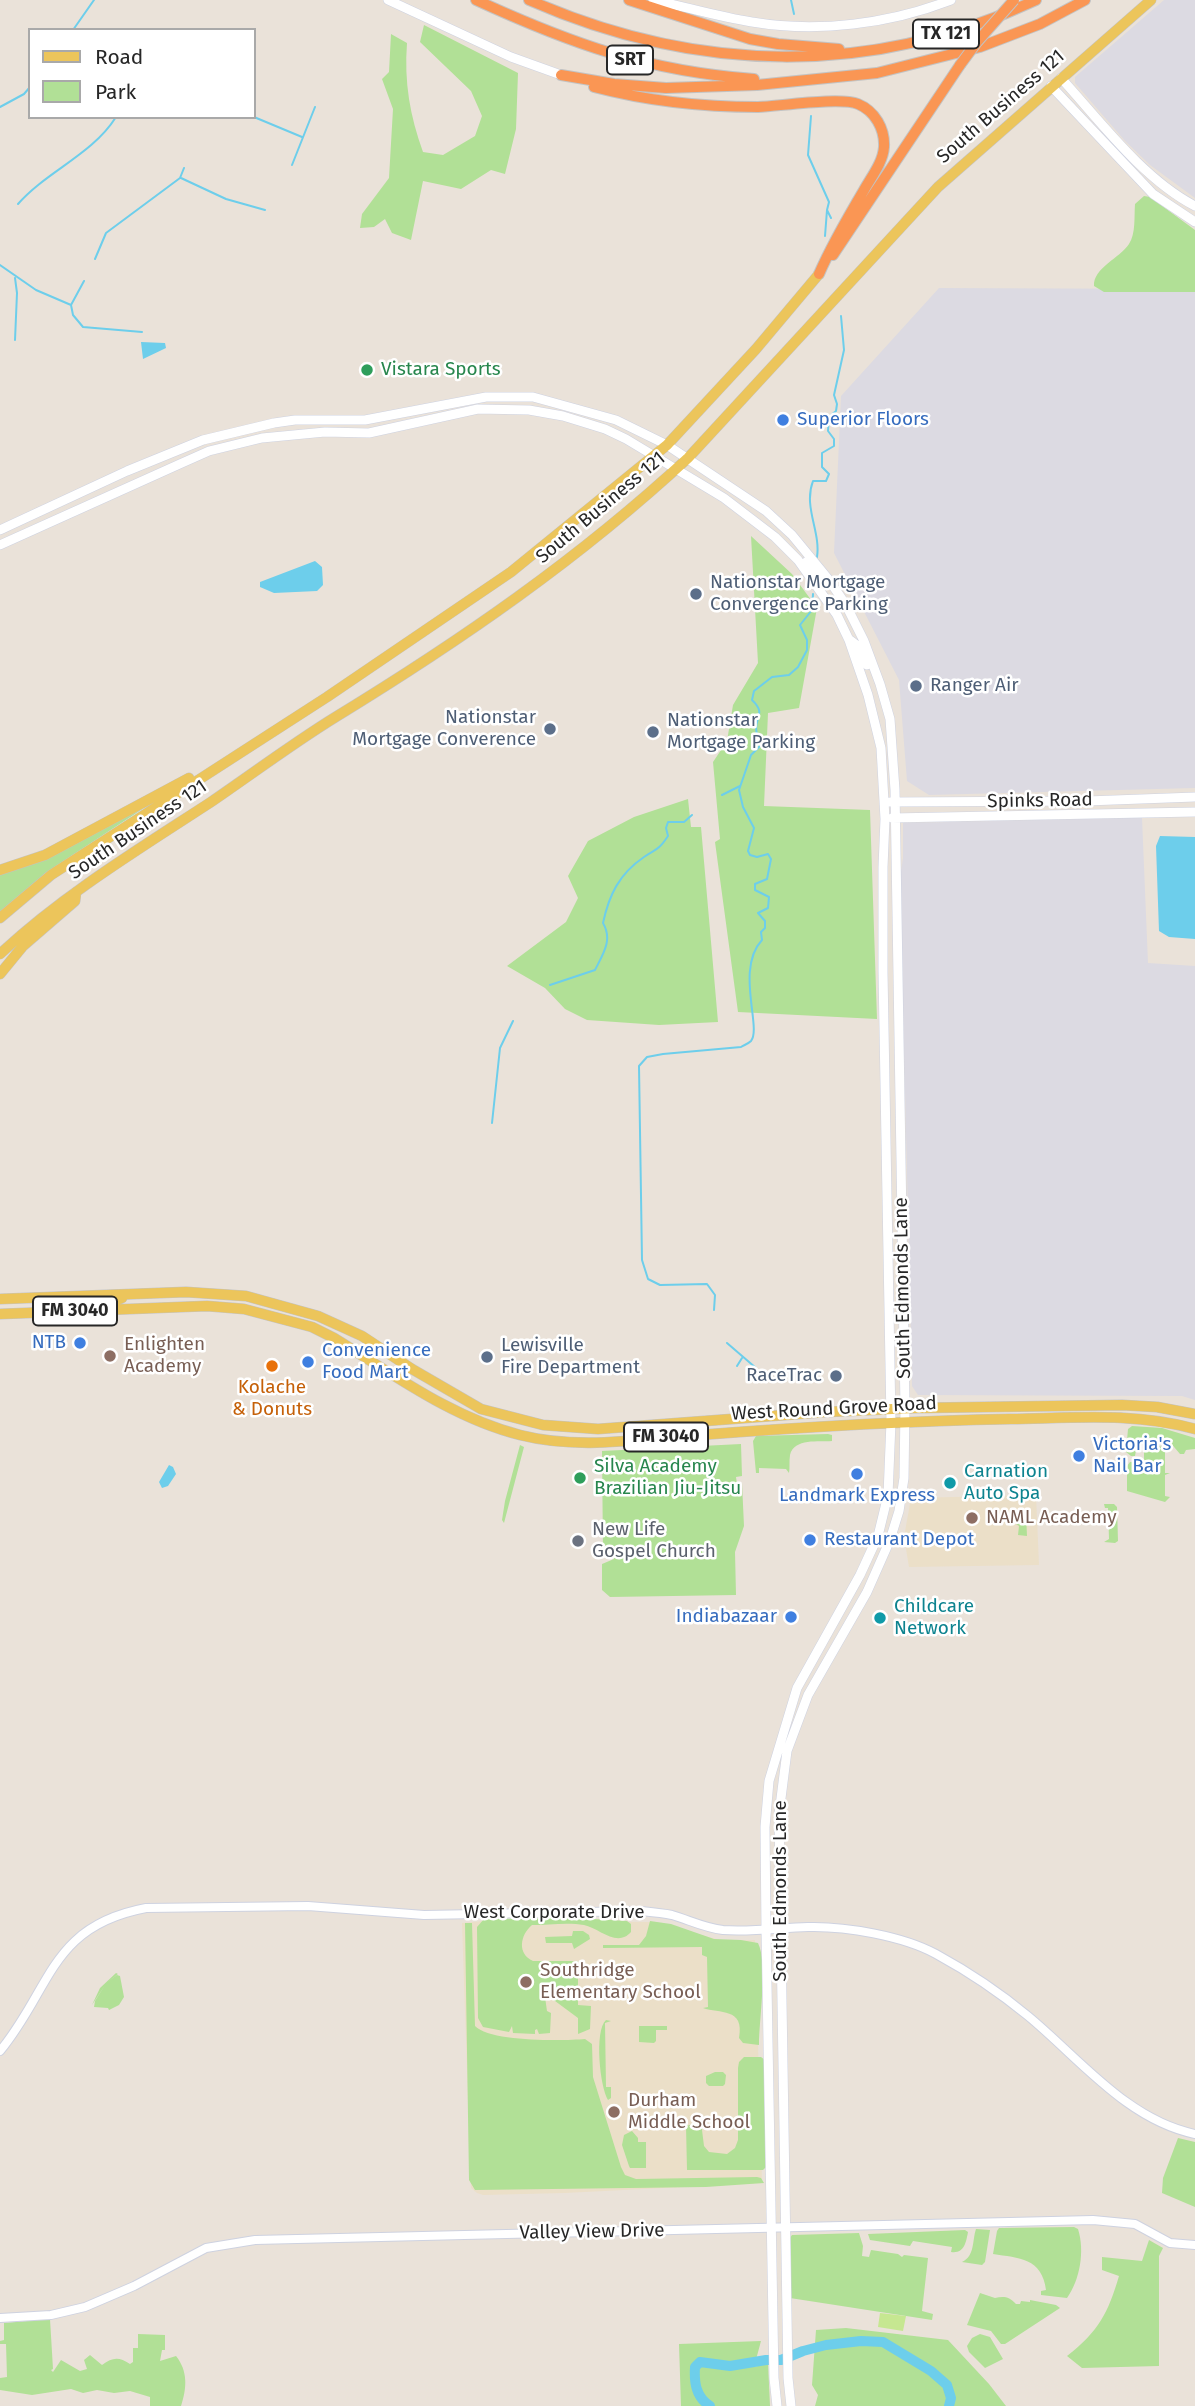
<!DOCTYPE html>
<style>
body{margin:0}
#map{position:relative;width:1195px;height:2406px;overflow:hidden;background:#eae2d9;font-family:"Fira Sans",sans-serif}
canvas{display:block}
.legend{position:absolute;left:28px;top:28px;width:228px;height:91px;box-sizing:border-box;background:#fff;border:2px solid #a9a9a9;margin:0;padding:9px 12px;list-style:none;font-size:21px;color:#272727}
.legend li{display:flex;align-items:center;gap:14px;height:35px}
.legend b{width:35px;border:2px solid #a9a9a9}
</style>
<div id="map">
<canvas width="1195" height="2406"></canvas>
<ul class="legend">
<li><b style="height:9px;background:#ecc55b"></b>Road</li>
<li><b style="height:19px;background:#b1e096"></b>Park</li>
</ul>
</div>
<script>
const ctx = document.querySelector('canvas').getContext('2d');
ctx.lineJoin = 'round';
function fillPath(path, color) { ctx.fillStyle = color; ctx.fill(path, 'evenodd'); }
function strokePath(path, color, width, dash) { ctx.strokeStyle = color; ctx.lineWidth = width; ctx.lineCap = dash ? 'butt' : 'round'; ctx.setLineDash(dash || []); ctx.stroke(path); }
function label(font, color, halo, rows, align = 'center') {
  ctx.font = font + ' "Fira Sans",sans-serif'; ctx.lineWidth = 5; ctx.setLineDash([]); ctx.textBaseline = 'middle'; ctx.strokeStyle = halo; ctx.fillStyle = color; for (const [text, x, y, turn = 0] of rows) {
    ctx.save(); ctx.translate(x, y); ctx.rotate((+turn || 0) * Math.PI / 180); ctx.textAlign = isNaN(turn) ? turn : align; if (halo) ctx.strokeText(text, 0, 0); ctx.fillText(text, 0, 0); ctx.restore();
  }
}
const industrial = new Path2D(`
 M1164,0H1195V198L1150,165L1125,141L1075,83V77Z
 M939,288L1195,289V788L929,795L907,781L899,680L834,553L841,396Z
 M1128,818H1142L1148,963L1195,966V1400L1182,1396L918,1395L912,1386L900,878L903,858V823Z`);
const education = new Path2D(`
 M1036,1495L1039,1565L909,1567L904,1537L911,1498Z
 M483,1921L652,1922L724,1941L755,1940L762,2183L565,2193L483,2195L477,2193L471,2188L462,1923Z`);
const green = new Path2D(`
 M424,25L518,73L516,129L505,174L491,170L461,189L423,181L411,240L392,233L385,219L374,227L360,228L362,214L389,178L393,109L382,79L389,72L391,34L407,43C404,82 410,116 423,152L443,155L475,136L482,116L471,91L420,42Z
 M1144,196L1150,197L1195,230V292H1104L1094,286C1093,268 1120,258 1129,244C1136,233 1134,217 1135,204Z
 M751,536L792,574L817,608L799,708L768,713L764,806L870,810L877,1019L738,1012L715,842L720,839L713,762L727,741L733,705L758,663Z
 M688,799L691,827H701L718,1022L659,1025L587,1020L565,1009L545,988L507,966L566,922L578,898L568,876L588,841L634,817Z
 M153,802L47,872L0,912V872Z
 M1132,1426L1162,1428L1195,1438V1449L1186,1450L1184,1454H1180L1169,1441L1138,1438L1135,1456H1131L1126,1452L1128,1429Z
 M828,1434L832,1435V1441C819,1442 794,1438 790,1455C789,1461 790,1468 789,1473L786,1469L759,1468V1473H756L753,1441L756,1436Z
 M741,1444L742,1476L736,1477L737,1484L742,1483L744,1526L735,1552L736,1595L610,1597L602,1590V1564L614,1559V1553H603L602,1451Z
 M520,1445L524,1447L504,1523L502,1520L505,1501Z
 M1148,1445L1165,1447L1169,1451L1165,1452V1473H1170L1165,1475V1496L1170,1497L1165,1502L1127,1491V1466L1130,1462L1144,1461V1449Z
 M1104,1504H1114L1117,1507L1118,1541L1115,1543L1104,1542L1109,1539L1108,1508H1105Z
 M1022,1508L1026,1515L1027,1536L1018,1535L1019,1526L1016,1524V1512Z
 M578,1918L627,1921L631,1924V1932C617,1948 599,1928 584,1925C568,1922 548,1925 532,1925C520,1935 517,1954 533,1961H578V2005L591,2006L590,2029L578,2034V2018L551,1998L545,1997L547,2011L551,2013L550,2033L539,2034L537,2029L535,2030V2034L513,2033L512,2026L509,2032L483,2027L478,2018L477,1927L484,1919Z
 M650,1921L671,1924L714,1939L741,1940L758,1943C768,1963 759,2020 759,2045L743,2043L739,2038C745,2007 719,2014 703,2008L708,2007L707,1957L702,1955V1947L603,1948V1945H639L646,1936Z
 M465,1923H472L475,2026C490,2042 563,2041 585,2039L592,2044L593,2077L621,2167L625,2175L636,2179L757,2177L761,2178L764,2183L706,2187L475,2190L469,2180Z
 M573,1931H583L589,1935L590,1939L574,1949L572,1943H546L545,1937L572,1936Z
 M116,1973L118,1974L106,1983L117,1975L120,1976L124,1997L119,2005L109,2010L108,2008L94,2007L95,2001L105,1985L92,2005L100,1988Z
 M606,2020L611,2021L605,2023L606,2087H611V2098L608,2100C600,2087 594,2031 606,2020Z
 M639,2026H667V2030H656V2041L654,2043L639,2042Z
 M744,2057H761L765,2060L767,2166L763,2170H687L686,2126L701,2122L704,2146L709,2152L727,2154L735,2148L738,2140V2068L739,2062Z
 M715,2072H723L726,2075L725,2084L723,2086H709L706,2083V2076Z
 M632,2131L638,2138V2142H646V2168H630L629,2166L622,2145L624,2135Z
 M1178,2138L1195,2142V2207L1162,2193L1163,2178Z
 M1074,2227L1078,2229C1085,2251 1080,2280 1067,2298L1041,2295V2291L1046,2290C1042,2258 1019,2258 993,2254L997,2231L999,2228Z
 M976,2229L990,2230L985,2262L982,2265L962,2262C975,2256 972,2241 976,2229Z
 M965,2230L968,2232C966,2243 964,2254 951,2252L952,2247L913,2241L910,2246L870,2240L868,2234Z
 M859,2233L863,2246L862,2256L869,2257L871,2250L898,2254L902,2257L904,2255L928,2258L922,2311L933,2314L932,2320L790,2298L789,2239L792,2235Z
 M1149,2240L1163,2248L1159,2256V2366L1082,2368L1067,2356C1099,2331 1108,2313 1119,2276L1102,2270V2257L1142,2261Z
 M980,2293L995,2298C1003,2296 1009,2296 1016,2304H1020L1021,2301L1030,2302V2300L1056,2305L1060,2308L1005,2344H1001L991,2331L967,2325Z
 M50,2319L53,2369L51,2370L53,2372L61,2360L80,2371L87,2369L84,2360L90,2355L102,2365C113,2357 119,2357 130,2364L133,2362V2348H138V2334L165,2335V2350H162L160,2361L176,2356C188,2371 187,2388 181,2406H150V2397L130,2391L114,2393L97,2390L83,2393L71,2389L32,2395L0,2390V2378L7,2377L6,2344H0V2341L4,2340V2323Z
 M846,2328L948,2340L989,2384L1006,2406H815L818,2395L812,2385L816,2330Z
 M980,2334L990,2337L1003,2359L985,2368L969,2352L967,2346L972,2338Z
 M761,2341L754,2367L768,2363L770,2406H681L679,2344Z`);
const pitch = new Path2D(`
 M880,2313L906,2316L903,2331L878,2327Z`);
const water = new Path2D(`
 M141,342L165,343L166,348L143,359Z
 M315,561L322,567L323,585L317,591L274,593L260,587V582Z
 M1160,836L1195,837V939L1169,937L1159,931L1156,846Z
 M169,1465L173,1467L176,1474L168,1486L162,1488L159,1482Z`);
const stream = new Path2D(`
 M791,0L794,14
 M73,30L94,0
 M0,107L24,94L30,87
 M811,116L808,155L829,202L827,210L831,218
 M254,117L302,137
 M292,165L315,107
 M181,178L226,199L265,210
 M18,204C47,171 92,155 116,117
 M825,236L827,210
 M95,259L106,233L180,178L184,168
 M0,265L36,290L71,305L73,315L83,327L142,332
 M15,278L17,293L15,340
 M71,305L84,281
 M817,557C821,532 803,507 813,481H826L829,474L822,467V453L834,446V439L828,431L829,417L836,411L837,404L834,395L844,350L841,316
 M722,795L740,786
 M550,985L595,970C603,954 613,940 603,923C609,895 619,874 644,857C657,848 658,851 668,836L666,828L668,822H684L692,815
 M492,1123L500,1048L513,1021
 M714,1310L715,1295L707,1284L660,1285L648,1279L642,1260L639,1066L647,1057L663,1054L741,1047C744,1045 748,1044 751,1041C762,1028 735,969 762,940L761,932L765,928V921L758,913L768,908L769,897L755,890V884L767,879L771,859L768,854L757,857L750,855L748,851L754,828L743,807L739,790L751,755L761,745C760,741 758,738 757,734C752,718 768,715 752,700L754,691L772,677L789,675L798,667L807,650V640L800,625L812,610L813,594
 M727,1343L756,1368
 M737,1366L742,1358`);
const river = new Path2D(`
 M710,2406C696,2397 694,2383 695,2367L700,2362L730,2366L766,2360H781L803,2351L826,2345L861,2341L883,2342L931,2371L947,2385L951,2398L949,2406`);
const tertiary = new Path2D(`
 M0,2051C52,1988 50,1926 146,1908L308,1906L424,1915L641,1911C651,1912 662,1913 672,1915C689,1920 705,1928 723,1930C751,1932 779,1928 808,1927C845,1926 903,1936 936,1954C969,1972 999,1992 1028,2016C1079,2058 1127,2120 1195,2134
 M0,2318L51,2315L85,2307L134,2286L206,2248L255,2240L1093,2220L1135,2224L1170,2243L1195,2245`);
const secondary = new Path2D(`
 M388,0L511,57L561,75
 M653,0C686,7 719,17 752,22C818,33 889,24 951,0
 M1061,78C1100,121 1143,179 1195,206
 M1051,86L1153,194L1195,222
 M0,530L127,471L203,440L274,423L295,420H365L486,397H533L616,420L667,445L766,511L792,535L829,580L846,605L864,641L880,684L890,719L895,790L905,1408L904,1478L899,1511L890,1540L867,1592L808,1695L787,1751L779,1814L788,2378L791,2406
 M0,545L182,463L209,451L262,438L325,432L369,433L478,409L529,410L563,416L605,429L626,439L724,498L775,537L798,560L837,615L849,640L868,695L881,748L885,819L883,867V972L891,1422L888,1495L878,1536L860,1575L797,1688L769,1781L765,1827L766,1929L774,2378L777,2406
 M806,562L822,580H829
 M850,640L858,646L867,665
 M890,802L1087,801L1195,797
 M892,818L1195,812`);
const primary = new Path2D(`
 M0,870L45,855L189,778
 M0,918L51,875L327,697L511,572L667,445L756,349L819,274
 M0,954C63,895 139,849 211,802C252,774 292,744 334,718C460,641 579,559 688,458L938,187L1151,0
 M0,974L23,946L75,901L76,892
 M0,1299L186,1292L246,1296L318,1316L362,1336L412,1369L481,1409L543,1425L598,1429L825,1412L915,1408L1122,1405L1157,1407L1195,1414
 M37,1312L41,1305L110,1303L122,1298
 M0,1314L207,1306L244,1309L312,1327L334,1338C393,1374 452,1418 520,1435C579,1450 640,1439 699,1435C803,1427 907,1421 1011,1419C1073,1418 1135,1412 1195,1429`);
const motorway = new Path2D(`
 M476,0C572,44 647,71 754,79
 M529,0C695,73 870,78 1036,0
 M629,0L750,39L778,44L839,49
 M561,75L614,84L666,88L757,85L877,73L980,47L1040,24L1085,0
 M594,87C647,101 703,107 758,107C781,106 840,97 858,104C875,111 885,129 884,147C883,162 872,176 864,190C848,217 832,244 819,274
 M833,255L960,65`);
const motorwayBridge = new Path2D(`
 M960,65L977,42L1014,0`);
const markers = [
 [367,370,7,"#2e9e5b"],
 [783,420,7,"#3f7fe0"],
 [696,594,7,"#5c6f8a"],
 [916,686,7,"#5c6f8a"],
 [550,729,7,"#5c6f8a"],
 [653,732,7,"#5c6f8a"],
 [80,1343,7,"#3f7fe0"],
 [110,1356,7,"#8d6e63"],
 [487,1357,7,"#5c6f8a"],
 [308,1362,7,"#3f7fe0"],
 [272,1366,7,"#e8710a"],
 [836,1376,7,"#5c6f8a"],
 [1079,1456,7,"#3f7fe0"],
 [857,1474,7,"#3f7fe0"],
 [580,1478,7,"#2e9e5b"],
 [950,1483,7,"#0f9aa8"],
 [972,1518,7,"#8d6e63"],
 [810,1540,7,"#3f7fe0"],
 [578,1541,7,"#6b7280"],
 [791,1617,7,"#3f7fe0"],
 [880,1618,7,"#0f9aa8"],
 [526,1982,7,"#8d6e63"],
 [614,2112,7,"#8d6e63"]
];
const shields = [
 [946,34,66],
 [630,60,46],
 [75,1311,84],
 [666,1437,84]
];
const shieldNames = [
 ["TX 121",946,34],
 ["SRT",630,60],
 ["FM 3040",75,1311],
 ["FM 3040",666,1437]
];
const streetNames = [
 ["South Business 121",1001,107,-41],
 ["South Business 121",601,508,-40],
 ["Spinks Road",1040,801,-1],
 ["South Business 121",138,830,-34],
 ["South Edmonds Lane",903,1288,-91],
 ["West Round Grove Road",834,1409,-3],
 ["South Edmonds Lane",781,1891,-90],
 ["West Corporate Drive",554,1913],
 ["Valley View Drive",592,2232,-1]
];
const leisureNames = [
 ["Vistara Sports",381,370],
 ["Silva Academy",594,1467],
 ["Brazilian Jiu-Jitsu",594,1489]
];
const shopNames = [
 ["Superior Floors",797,420],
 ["NTB",66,1343,"right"],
 ["Convenience",322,1351],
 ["Food Mart",322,1373],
 ["Victoria's",1093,1445],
 ["Nail Bar",1093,1467],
 ["Landmark Express",857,1496,"center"],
 ["Restaurant Depot",824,1540],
 ["Indiabazaar",777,1617,"right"]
];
const serviceNames = [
 ["Nationstar Mortgage",710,583],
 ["Convergence Parking",710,605],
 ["Ranger Air",930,686],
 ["Nationstar",536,718,"right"],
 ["Mortgage Converence",536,740,"right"],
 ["Nationstar",667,721],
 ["Mortgage Parking",667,743],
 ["Lewisville",501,1346],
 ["Fire Department",501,1368],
 ["RaceTrac",822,1376,"right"]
];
const educationNames = [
 ["Enlighten",124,1345],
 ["Academy",124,1367],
 ["NAML Academy",986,1518],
 ["Southridge",540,1971],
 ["Elementary School",540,1993],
 ["Durham",628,2101],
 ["Middle School",628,2123]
];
const foodNames = [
 ["Kolache",272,1388],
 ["& Donuts",272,1410]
];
const cultureNames = [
 ["Carnation",964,1472],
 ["Auto Spa",964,1494],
 ["Childcare",894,1607],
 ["Network",894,1629]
];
const worshipNames = [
 ["New Life",592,1530],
 ["Gospel Church",592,1552]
];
fillPath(industrial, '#dcdae2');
fillPath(education, '#ebdfc8');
fillPath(green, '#b1e096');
fillPath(pitch, '#c6e791');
fillPath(water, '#6dceeb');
strokePath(stream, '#6dceeb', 2);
strokePath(river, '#6dceeb', 10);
strokePath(tertiary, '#ced2e0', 10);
strokePath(secondary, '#ced2e0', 10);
strokePath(primary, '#c3c3c3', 11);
strokePath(motorway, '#c3c3c3', 12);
strokePath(tertiary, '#fff', 8);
strokePath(secondary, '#fff', 9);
strokePath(primary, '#ecc55b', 10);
strokePath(motorway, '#fa9654', 10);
strokePath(motorwayBridge, '#c3c3c3', 12, []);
strokePath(motorwayBridge, '#fa9654', 10);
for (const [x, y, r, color] of markers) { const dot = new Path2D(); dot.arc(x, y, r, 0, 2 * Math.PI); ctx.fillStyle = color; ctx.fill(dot); strokePath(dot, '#fff', 2.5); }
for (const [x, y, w] of shields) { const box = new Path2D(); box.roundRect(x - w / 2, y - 14.5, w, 29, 5); ctx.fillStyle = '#fff'; ctx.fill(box); strokePath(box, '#272727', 2); }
label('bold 18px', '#272727', null, shieldNames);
label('19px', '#272727', '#fff', streetNames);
label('19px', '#27864d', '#fff', leisureNames, 'left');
label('19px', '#366cbe', '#fff', shopNames, 'left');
label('19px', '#4e5e75', '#fff', serviceNames, 'left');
label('19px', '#785e54', '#fff', educationNames, 'left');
label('19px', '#c56008', '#fff', foodNames);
label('19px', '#0d838f', '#fff', cultureNames, 'left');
label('19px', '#5b616d', '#fff', worshipNames, 'left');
</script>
